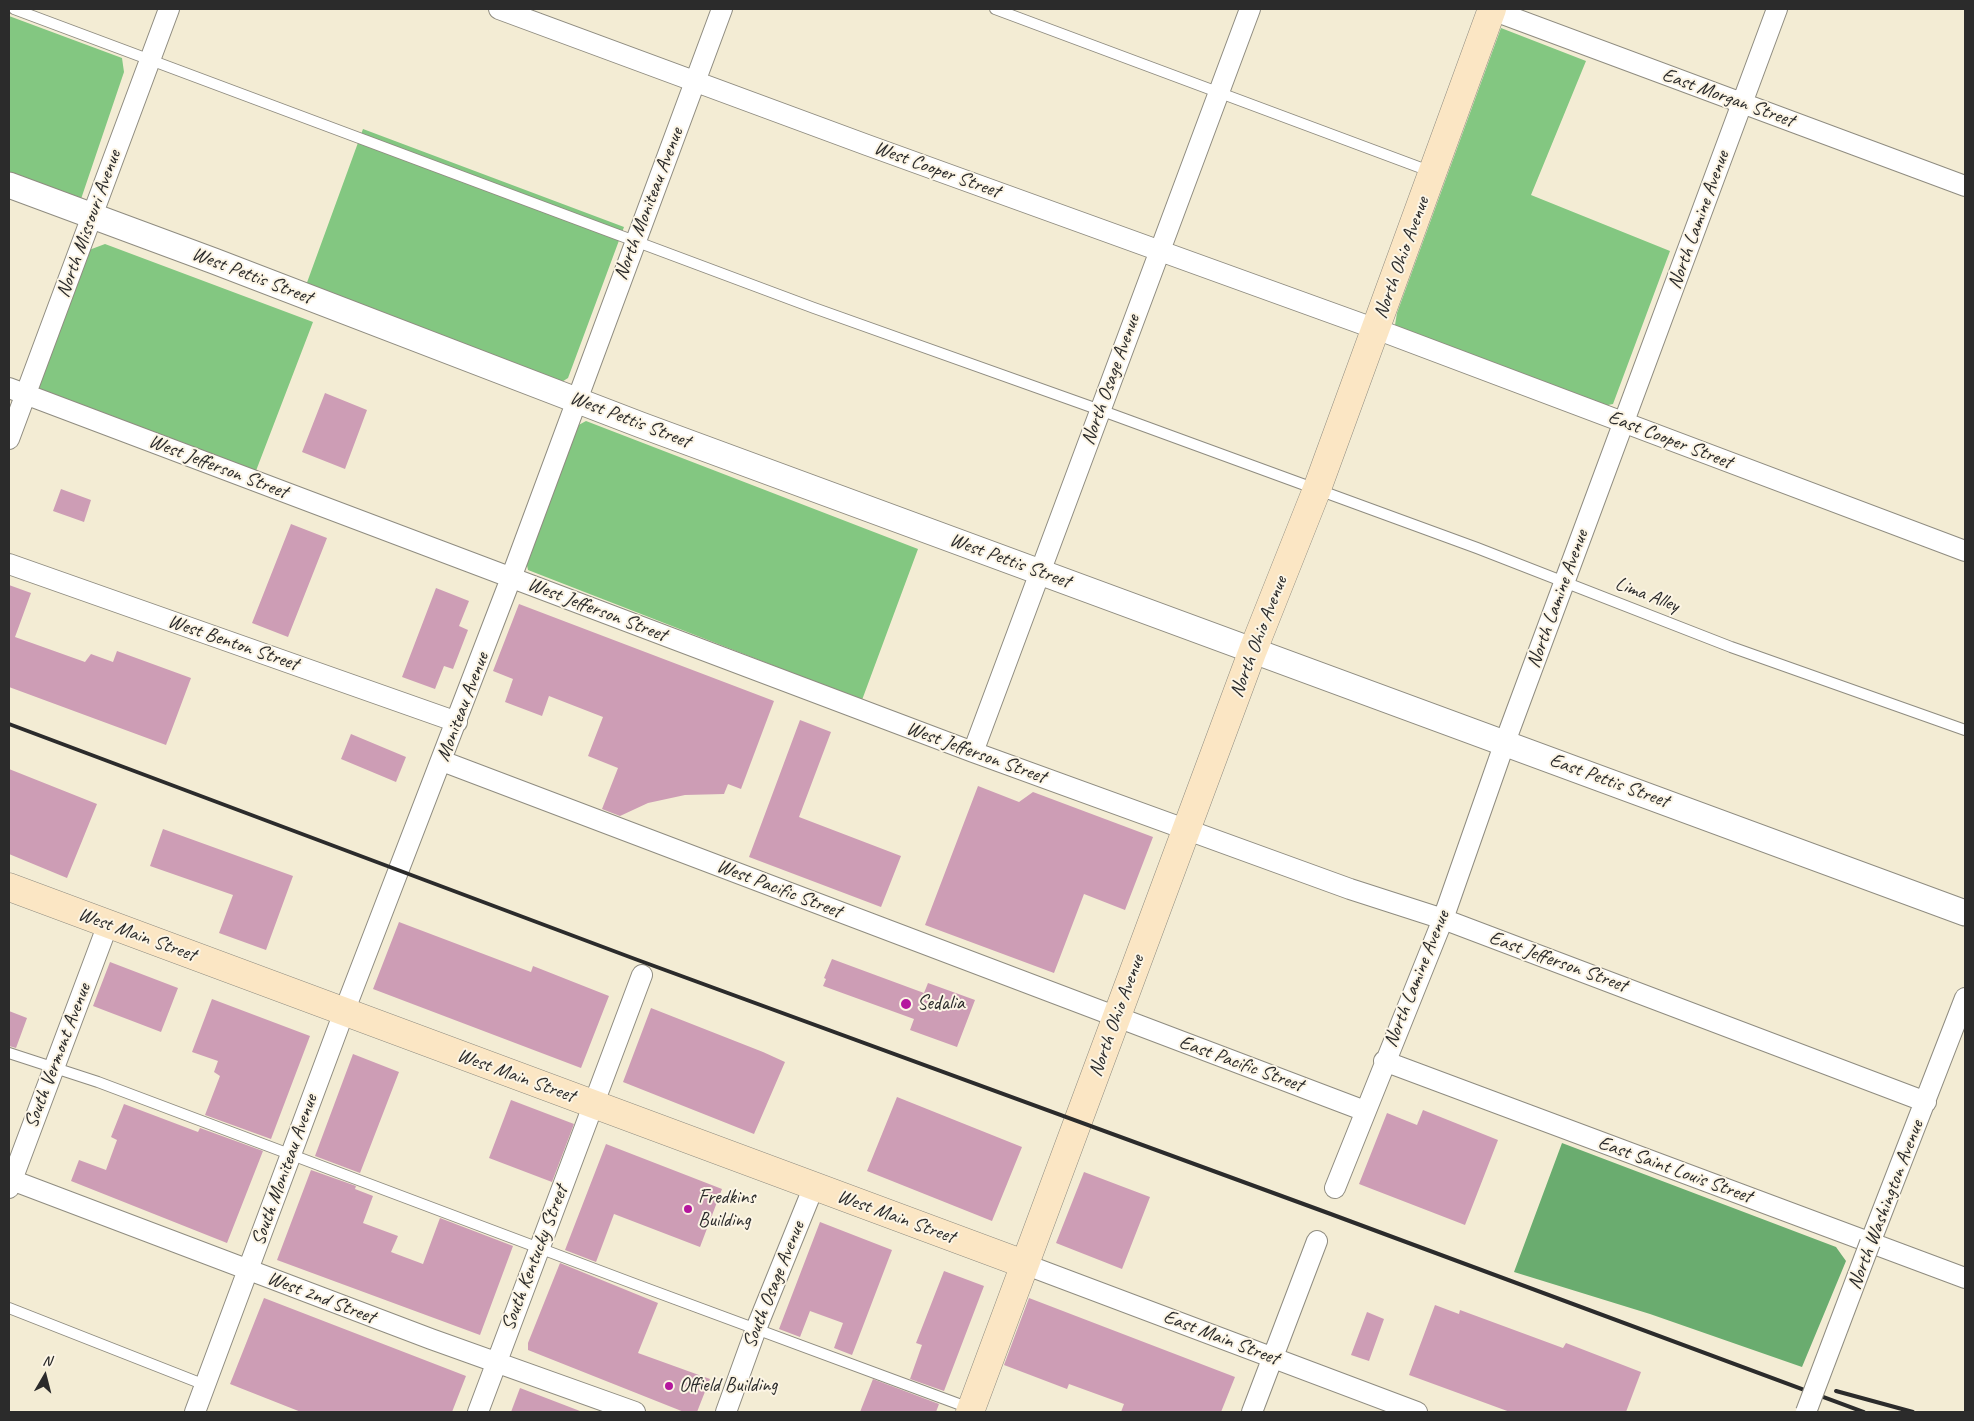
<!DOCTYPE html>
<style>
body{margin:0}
#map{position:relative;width:1974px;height:1421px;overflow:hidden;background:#f3ecd4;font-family:Caveat,sans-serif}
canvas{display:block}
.frame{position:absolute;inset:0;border:10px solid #2b2b2b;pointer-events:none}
.north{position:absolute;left:20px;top:1351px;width:50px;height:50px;-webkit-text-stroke:4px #fcf5e5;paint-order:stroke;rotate:8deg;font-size:14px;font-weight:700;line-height:20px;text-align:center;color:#2b2b2b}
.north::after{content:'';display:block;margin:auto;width:18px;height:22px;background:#2b2b2b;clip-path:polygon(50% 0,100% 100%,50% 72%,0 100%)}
</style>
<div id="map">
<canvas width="1974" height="1421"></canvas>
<div class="frame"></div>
<div class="north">N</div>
</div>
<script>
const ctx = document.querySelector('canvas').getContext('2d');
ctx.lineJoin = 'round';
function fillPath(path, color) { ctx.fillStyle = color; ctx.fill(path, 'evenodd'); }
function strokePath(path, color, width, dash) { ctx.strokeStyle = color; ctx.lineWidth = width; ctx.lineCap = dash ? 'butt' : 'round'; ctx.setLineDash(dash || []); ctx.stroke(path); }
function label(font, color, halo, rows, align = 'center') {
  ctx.font = font + ' Caveat,sans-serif'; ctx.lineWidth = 4; ctx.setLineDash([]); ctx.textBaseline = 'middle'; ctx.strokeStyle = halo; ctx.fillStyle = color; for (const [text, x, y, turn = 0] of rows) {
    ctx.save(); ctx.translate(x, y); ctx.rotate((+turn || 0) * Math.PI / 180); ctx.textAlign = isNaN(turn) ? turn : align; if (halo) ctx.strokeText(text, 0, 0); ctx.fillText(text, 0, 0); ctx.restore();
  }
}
const green = new Path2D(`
 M9,16L122,58L124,72L80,202L9,180Z
 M1501,28L1586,61L1531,195L1670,251L1613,404L1603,406L1401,331L1395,325L1397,313Z
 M363,129L624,227L568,378L557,385L305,288Z
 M105,244L313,322L254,476L36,393L89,250Z
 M586,421L918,549L862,700L528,570L524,552L573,428Z`);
const forest = new Path2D(`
 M1562,1143L1836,1247L1846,1261L1802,1367L1650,1314L1514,1272Z`);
const building = new Path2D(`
 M325,393L367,410L345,469L302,452Z
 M61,489L91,500L84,522L53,511Z
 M291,524L327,538L288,637L252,623Z
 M9,585L31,593L15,637L85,662L91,654L113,662L117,651L191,678L166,745L9,687Z
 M436,588L469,601L459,626L468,630L453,669L444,666L435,689L402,677Z
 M519,604L774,701L741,789L728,784L724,794L685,795L648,803L620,816L602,809L618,768L588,756L603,717L549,696L542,716L505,702L513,679L493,671Z
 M800,720L831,732L799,817L901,856L881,907L749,857Z
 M351,734L406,757L396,782L341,759Z
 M9,769L97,804L67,878L9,854Z
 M978,786L1019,802L1033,792L1153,837L1125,910L1084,894L1054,973L925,925Z
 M163,829L293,876L266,950L219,933L233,895L150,866Z
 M399,922L531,972L533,966L609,996L581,1068L373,989Z
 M832,959L924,993L928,983L975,1000L957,1047L910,1030L914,1019L823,986L826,979L824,978Z
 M110,962L178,988L161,1032L93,1006Z
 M212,999L310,1036L271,1139L205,1115L220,1076L214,1072L218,1061L192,1052Z
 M651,1008L763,1052L785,1062L754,1134L623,1082Z
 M9,1011L27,1018L16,1048L9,1046Z
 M353,1054L399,1072L360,1173L315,1156Z
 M897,1097L1022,1147L992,1221L867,1171Z
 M511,1100L574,1124L552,1182L489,1158Z
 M124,1104L198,1132L200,1128L263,1151L227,1243L71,1181L79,1160L106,1170L117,1140L111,1137Z
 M1423,1110L1498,1140L1465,1225L1359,1184L1387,1113L1417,1125Z
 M606,1144L722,1189L700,1247L614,1214L596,1262L565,1250Z
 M311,1170L356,1186L355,1189L373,1196L363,1223L398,1236L391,1252L423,1264L440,1218L513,1246L480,1335L277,1260Z
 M1084,1172L1150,1197L1122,1269L1056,1243Z
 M820,1222L892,1250L852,1355L834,1348L843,1323L810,1311L800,1337L779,1329Z
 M560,1263L658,1303L638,1353L710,1379L697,1412H684L528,1350V1343Z
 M944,1271L984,1286L944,1391L910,1379L922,1345L916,1343Z
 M264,1298L466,1376L452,1412H301L230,1384Z
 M1029,1298L1235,1377L1221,1412H1121L1124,1404L1069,1384L1067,1389L1004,1365Z
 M1435,1305L1459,1314L1460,1310L1563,1348L1566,1343L1641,1372L1626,1412H1510L1409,1375Z
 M1367,1312L1384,1319L1369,1361L1351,1355Z
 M873,1379L939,1404L936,1412H860Z
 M520,1388L580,1411V1412H511Z`);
const service = new Path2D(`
 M14,9L814,308L1100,410L1477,548L1731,647L1965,730
 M995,9L1432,172
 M9,1053L98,1082L640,1286L972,1409
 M9,1308L205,1385`);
const minor = new Path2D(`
 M499,9L867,145L1376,329L1965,551
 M1489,9L1965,186
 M9,388L973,752L1350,889L1443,919L1926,1102
 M9,439L169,9
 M9,564L457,722
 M973,752L1250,9
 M442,761L1365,1111
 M1384,1061L1965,1278
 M9,1179L431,1339L635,1412
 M9,1188L108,924
 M1335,1188L1443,919L1505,742L1777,9
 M1870,1243L1965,998
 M1024,1264L1417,1412
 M195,1412L344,1012L511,578L722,9
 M478,1412L642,975
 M726,1412L756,1329L814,1186
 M1252,1412L1317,1241`);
const tertiary = new Path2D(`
 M9,185L214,261L641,425L1965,913`);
const secondary = new Path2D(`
 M9,887L1024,1264
 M970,1412L1253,650L1317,489L1492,9`);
const rail = new Path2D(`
 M9,724L635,959L1328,1213L1864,1412
 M1836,1391L1913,1412`);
const minorBridge = new Path2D(`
 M1806,1412L1870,1243`);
const markers = [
 [906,1004,6,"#b5179e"],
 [688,1209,5,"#b5179e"],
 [669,1386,5,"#b5179e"]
];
const streetNames = [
 ["East Morgan Street",1728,98,20],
 ["West Cooper Street",937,170,20],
 ["North Moniteau Avenue",649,204,-69],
 ["North Lamine Avenue",1699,220,-70],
 ["North Missouri Avenue",89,224,-70],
 ["North Ohio Avenue",1402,258,-70],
 ["West Pettis Street",252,276,21],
 ["North Osage Avenue",1111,380,-70],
 ["West Pettis Street",630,420,21],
 ["East Cooper Street",1670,440,21],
 ["West Jefferson Street",218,467,21],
 ["West Pettis Street",1010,561,20],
 ["Lima Alley",1647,595,21],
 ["North Lamine Avenue",1558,599,-70],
 ["West Jefferson Street",597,610,21],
 ["North Ohio Avenue",1259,637,-69],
 ["West Benton Street",233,643,19],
 ["Moniteau Avenue",463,707,-69],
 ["West Jefferson Street",976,753,20],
 ["East Pettis Street",1609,781,20],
 ["West Pacific Street",779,889,21],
 ["West Main Street",137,935,20],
 ["East Jefferson Street",1558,962,20],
 ["North Lamine Avenue",1417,979,-68],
 ["North Ohio Avenue",1117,1016,-70],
 ["South Vermont Avenue",58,1056,-69],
 ["East Pacific Street",1241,1064,20],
 ["West Main Street",516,1076,20],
 ["South Moniteau Avenue",285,1170,-70],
 ["East Saint Louis Street",1675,1170,20],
 ["North Washington Avenue",1886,1205,-69],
 ["West Main Street",896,1217,20],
 ["South Kentucky Street",535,1258,-69],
 ["South Osage Avenue",774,1285,-68],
 ["West 2nd Street",321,1298,21],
 ["East Main Street",1221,1338,21]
];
const poiNames = [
 ["Sedalia",917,1004],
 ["Fredkins",698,1198],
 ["Building",698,1221],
 ["Offield Building",679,1386]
];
fillPath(green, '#83c781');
fillPath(forest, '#6aac6f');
fillPath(building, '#cd9db5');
strokePath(service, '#8f8c80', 12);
strokePath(minor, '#8f8c80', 22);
strokePath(tertiary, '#8f8c80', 27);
strokePath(secondary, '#8f8c80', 29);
strokePath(service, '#fff', 10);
strokePath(minor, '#fff', 20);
strokePath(tertiary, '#fff', 25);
strokePath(secondary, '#fbe6c4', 28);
strokePath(rail, '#2b2b2b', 4);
strokePath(minorBridge, '#8f8c80', 22, []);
strokePath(minorBridge, '#fff', 20);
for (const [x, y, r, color] of markers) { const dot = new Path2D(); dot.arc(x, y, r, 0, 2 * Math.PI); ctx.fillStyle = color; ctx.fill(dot); strokePath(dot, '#fcf5e5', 2); }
label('20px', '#2b2b2b', '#fcf5e5', streetNames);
label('20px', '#2b2b2b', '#fcf5e5', poiNames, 'left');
</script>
